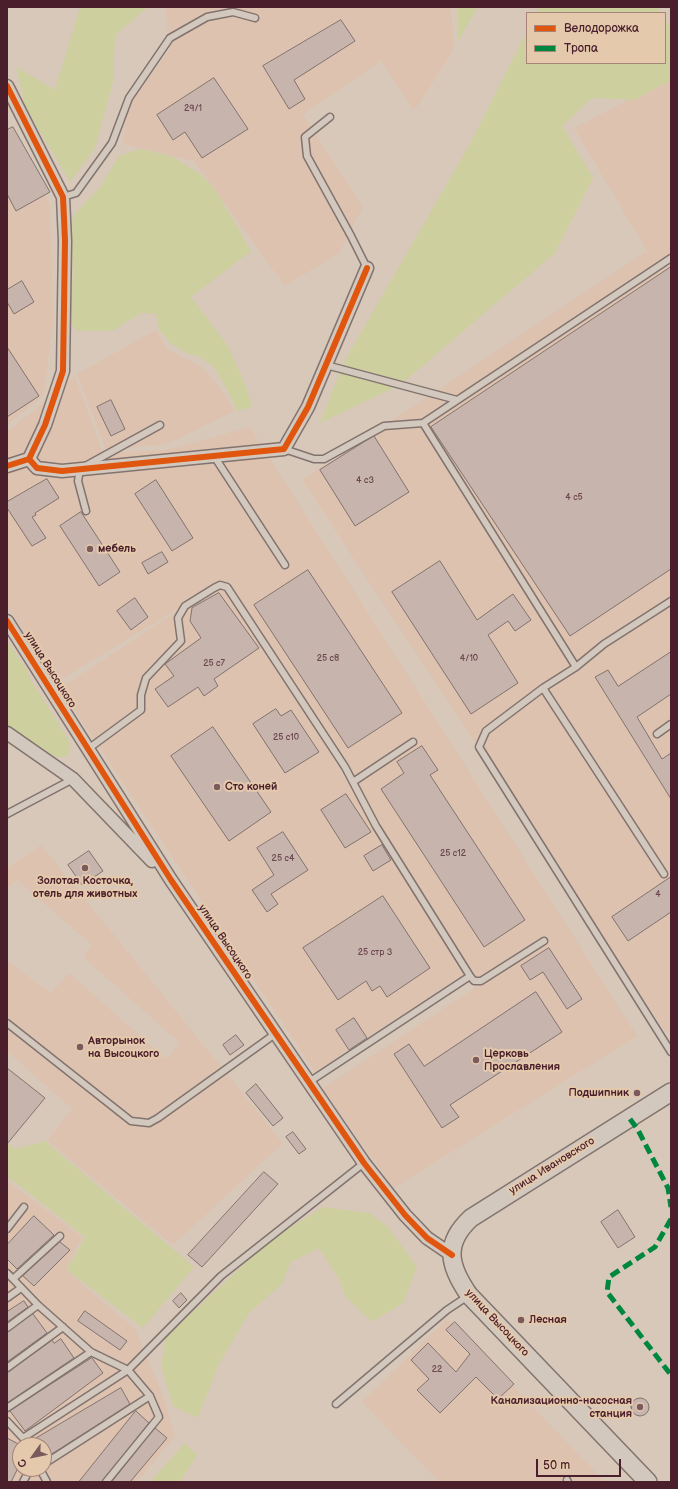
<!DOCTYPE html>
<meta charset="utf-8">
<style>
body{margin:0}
#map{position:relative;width:678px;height:1489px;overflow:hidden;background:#d7c8b9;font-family:"Balsamiq Sans",sans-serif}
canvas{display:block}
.frame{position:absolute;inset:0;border:8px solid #4a1f2b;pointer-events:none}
.legend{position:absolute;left:526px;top:12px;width:140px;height:52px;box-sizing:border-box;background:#e4c9ac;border:1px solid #a68578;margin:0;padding:5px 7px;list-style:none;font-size:12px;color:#4a1f2b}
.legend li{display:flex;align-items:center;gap:8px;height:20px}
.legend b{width:20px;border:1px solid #a68578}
.north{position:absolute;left:12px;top:1437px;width:40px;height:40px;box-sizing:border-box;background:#e4c9ac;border:1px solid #a68578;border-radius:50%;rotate:237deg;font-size:11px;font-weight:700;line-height:16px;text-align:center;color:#4a1f2b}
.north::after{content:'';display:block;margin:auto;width:14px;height:18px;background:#7b5a5d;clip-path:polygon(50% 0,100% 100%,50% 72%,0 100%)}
.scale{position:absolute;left:536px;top:1459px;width:85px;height:18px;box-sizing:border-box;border:2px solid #4a1f2b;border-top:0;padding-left:5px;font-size:12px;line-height:14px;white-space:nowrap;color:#4a1f2b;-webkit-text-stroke:3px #e4c9ac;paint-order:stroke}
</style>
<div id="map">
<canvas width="678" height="1489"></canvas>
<div class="frame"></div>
<ul class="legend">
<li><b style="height:5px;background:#e0560e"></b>Велодорожка</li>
<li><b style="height:5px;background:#00873e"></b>Тропа</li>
</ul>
<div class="north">С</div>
<div class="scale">50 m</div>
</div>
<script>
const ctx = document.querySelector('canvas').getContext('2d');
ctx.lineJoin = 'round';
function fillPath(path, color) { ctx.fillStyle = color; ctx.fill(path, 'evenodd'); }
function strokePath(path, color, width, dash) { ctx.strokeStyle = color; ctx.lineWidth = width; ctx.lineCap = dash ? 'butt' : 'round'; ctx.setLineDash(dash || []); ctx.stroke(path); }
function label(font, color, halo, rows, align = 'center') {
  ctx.font = font + ' "Balsamiq Sans",sans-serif'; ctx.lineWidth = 4; ctx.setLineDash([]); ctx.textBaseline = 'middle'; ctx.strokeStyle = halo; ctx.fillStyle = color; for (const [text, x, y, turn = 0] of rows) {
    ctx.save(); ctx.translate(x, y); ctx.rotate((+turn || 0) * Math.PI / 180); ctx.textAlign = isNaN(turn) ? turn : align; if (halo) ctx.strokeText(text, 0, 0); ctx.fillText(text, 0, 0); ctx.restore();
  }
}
const built = new Path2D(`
 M165,7H451L454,50L414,111L381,61L303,115L363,207L339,253L285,286L194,161L123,144L127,107L170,49Z
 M671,78V1029L666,1033L302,480L647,251L574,128Z
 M7,127L50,205L53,320L44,395L7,425Z
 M156,330L167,349L203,368L223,392L235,411L167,444L106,450L77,374Z
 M75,376L103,453L166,450L250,427L637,1036L394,1188L322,1089L479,985L319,735L464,974L315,1072L60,688L222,582L57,682L7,606V432Z
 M41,845L283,1143L173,1245L47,1140L72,1109L7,1051V961L51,993L69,973L166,1059L180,1043L83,957L92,945L17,880L7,889V868Z
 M7,1181L82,1237L66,1270L135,1329L162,1393L175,1436L137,1482H7ZM20,1445H44V1469H20Z
 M448,1318L605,1482H439L362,1402Z`);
const green = new Path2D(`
 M80,7H148L115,35L113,82L95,148L70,182L25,106L16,67L55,90Z
 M457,7H478L458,41Z
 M539,7H658L661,13H536Z
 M665,19L671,29V80L635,100L592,98L562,126L593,178L555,253L400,385L320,423L344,362L471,142L527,31V63H665Z
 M140,149L171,156L200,174L215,189L251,251L191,297L228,346L245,384L252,407L237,411L229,393L215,368L199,356L188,354L169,342L159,329L156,314L142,313L112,331H78L67,320L74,271L70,235L73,216L100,187L119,156Z
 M7,641L27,670L28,675L70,742V753L65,757H55L7,725Z
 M45,1141L194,1267L143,1328L67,1270L85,1237L7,1176V1143L16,1149Z
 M324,1207L369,1213L388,1227L417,1267L403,1303L372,1322L345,1296L339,1279L319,1248L291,1262L282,1284L249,1313L218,1366L198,1418L173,1406L161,1366L166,1337L272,1238Z
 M185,1443L197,1455L180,1482H150Z`);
const building = new Path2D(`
 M341,20L355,41L294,80L305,99L289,109L263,66Z
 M214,78L248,129L202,158L185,132L173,140L157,115Z
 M13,127L50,192L16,211L7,194V130Z
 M671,267V569L570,636L431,427Z
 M22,281L34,302L14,314L7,302V290Z
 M7,347L39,396L7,417Z
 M111,400L125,429L111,436L97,407Z
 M374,436L409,492L355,526L320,470Z
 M47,479L59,498L35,513L36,515L32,517L46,538L32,546L7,508V502Z
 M156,480L193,538L172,551L135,494Z
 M81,512L120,572L99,586L60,526Z
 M162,552L168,562L148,574L142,563Z
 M440,561L477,620L513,594L531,620L515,631L508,621L488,635L518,683L471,714L392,592Z
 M308,570L402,713L348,748L254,605Z
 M219,593L259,648L214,679L218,686L204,696L198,687L168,707L155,689L174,676L165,664L201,638L190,621L192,608Z
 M135,598L148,617L131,630L117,611Z
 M671,652V694L637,717L662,759L671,753V799L595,677L608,670L618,686Z
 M276,709L281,716L291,710L319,752L285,773L253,724Z
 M213,727L271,812L229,841L171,756Z
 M422,746L438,770L430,775L525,920L484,947L381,789L404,773L397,762Z
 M346,794L371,832L345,848L321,810Z
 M283,832L308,870L271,894L278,904L267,912L252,890L274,875L257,848Z
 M382,845L391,860L373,871L364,856Z
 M89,851L103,871L82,885L68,865Z
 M671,877V912L628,941L612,917Z
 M383,896L430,968L387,997L380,986L372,991L366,981L338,1000L303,948Z
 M549,948L582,999L567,1009L543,972L530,980L521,966Z
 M536,992L562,1032L450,1105L459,1117L442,1128L394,1054L409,1044L424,1066Z
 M354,1018L367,1038L349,1050L336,1030Z
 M236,1035L244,1045L230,1055L223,1045Z
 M7,1068L45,1098L7,1144Z
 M256,1084L283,1118L273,1126L246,1093Z
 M293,1132L306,1149L299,1154L286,1137Z
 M264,1172L278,1184L202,1267L188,1255Z
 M618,1210L635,1237L618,1248L601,1222Z
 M34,1216L54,1235L17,1269L7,1259V1245Z
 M60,1242L70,1250L34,1286L23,1276Z
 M181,1293L187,1300L179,1308L173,1301Z
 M24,1301L28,1307L7,1322V1312Z
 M85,1311L127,1341L120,1350L78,1321Z
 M33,1314L47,1333L7,1362V1332Z
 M455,1322L514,1384L498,1399L476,1377L440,1413L417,1390L429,1379L411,1360L428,1343L456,1372L470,1354L446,1330Z
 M61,1339L74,1358L7,1403V1372L52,1340L54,1343Z
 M92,1358L103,1373L25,1431L10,1411Z
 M121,1388L130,1404L44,1459V1445H31L30,1442Z
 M631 1407a9 9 0 1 1 18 0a9 9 0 1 1-18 0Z
 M136,1411L149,1423L102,1482H79Z
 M155,1428L167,1438L130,1482H112Z
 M7,1438L20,1445V1464L11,1482H7Z`);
const service = new Path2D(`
 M330,117L305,137L307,156L351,236L367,268
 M63,197L76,193L112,143L129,98L170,38L207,17L233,12L255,18
 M326,365L457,400
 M423,423L576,667
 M284,449L314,459H324L384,426L423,423L671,258
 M214,456L285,565
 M86,511L78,481L80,469L160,425
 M671,601L604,644L576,667L543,688L486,731L479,747L671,1052
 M543,688L664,874
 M657,734L671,724
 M88,749L141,710V695L146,678L181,641L178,618L185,606L214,588L220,585L227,587L345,767L376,826L470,976L309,1082
 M353,782L413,742
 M7,814L73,779
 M470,976L474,981H481L544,941
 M7,1023L131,1121L149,1123L158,1118L275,1034
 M7,1229L24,1207
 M60,1236L13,1279L38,1305L91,1352L128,1370L150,1396L159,1417L106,1482
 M7,1273L13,1279
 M7,1298L21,1288
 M7,1328L38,1305
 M7,1368L63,1327
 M336,1404L447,1310L468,1296
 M7,1408L91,1352
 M7,1421L23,1438L27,1445
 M23,1438L128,1370L221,1276L364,1163
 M44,1464L150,1396
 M40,1469L47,1482
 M567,1480L568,1482
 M23,1482L30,1469`);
const minor = new Path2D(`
 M7,86L63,197L65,241L63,371L45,425L29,459
 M7,466L29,459L37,468L62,471L284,449L308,407L367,268
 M7,621L171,880L364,1163L405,1215L427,1238L452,1255
 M7,733L73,779L152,861`);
const secondary = new Path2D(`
 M648,1482L469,1295C449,1266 443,1244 471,1218L671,1092`);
const quiet = new Path2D(`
 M630,1119L638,1130L668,1188L671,1207
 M671,1219L655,1247L609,1277L607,1292L671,1375`);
const cycleway = new Path2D(`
 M7,86L63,197L65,241L63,371L45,425L29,459
 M7,466L29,459L37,468L62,471L284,449L308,407L367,268
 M7,621L171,880L364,1163L405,1215L427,1238L452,1255`);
const markers = [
 [90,549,4,"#7b5a5d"],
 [217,787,4,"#7b5a5d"],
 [85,868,4,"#7b5a5d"],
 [80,1047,4,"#7b5a5d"],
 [476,1060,4,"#7b5a5d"],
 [637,1093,4,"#7b5a5d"],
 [521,1320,4,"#7b5a5d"],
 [640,1407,4,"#7b5a5d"]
];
const numberNames = [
 ["29/1",193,109],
 ["4 с3",365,481],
 ["4 с5",574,498],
 ["25 с8",328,659],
 ["4/10",469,659],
 ["25 с7",214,664],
 ["25 с10",286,738],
 ["25 с12",453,854],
 ["25 с4",283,859],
 ["4",658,895],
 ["25 стр 3",375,953],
 ["22",437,1370]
];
const poiNames = [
 ["мебель",98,549],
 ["Сто коней",225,787],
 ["Золотая Косточка,",85,881,"center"],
 ["отель для животных",85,894,"center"],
 ["Авторынок",88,1041],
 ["на Высоцкого",88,1054],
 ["Церковь",484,1054],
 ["Прославления",484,1067],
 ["Подшипник",629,1093,"right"],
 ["Лесная",529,1320],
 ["Канализационно-насосная",632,1401,"right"],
 ["станция",632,1414,"right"]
];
const streetNames = [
 ["улица Высоцкого",50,670,58],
 ["улица Высоцкого",225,942,56],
 ["улица Ивановского",552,1166,-32],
 ["улица Высоцкого",497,1323,47]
];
fillPath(built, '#ddc2b0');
fillPath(green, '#cdcf9f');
fillPath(building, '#c7b4ad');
strokePath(building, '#82736e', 1);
strokePath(service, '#82736e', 9);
strokePath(minor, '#82736e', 15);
strokePath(secondary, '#82736e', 20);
strokePath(service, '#d3c8bd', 6);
strokePath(minor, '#d3c8bd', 12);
strokePath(secondary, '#d3c8bd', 17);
strokePath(quiet, '#00873e', 5, [10, 5]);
strokePath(cycleway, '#e0560e', 6);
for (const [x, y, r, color] of markers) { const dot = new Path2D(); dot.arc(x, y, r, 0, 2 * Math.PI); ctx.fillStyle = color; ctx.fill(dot); strokePath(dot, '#e4c9ac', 1.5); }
label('9px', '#6b464e', null, numberNames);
label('bold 11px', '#4a1f2b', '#e4c9ac', poiNames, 'left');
label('11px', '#4a1f2b', '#e4c9ac', streetNames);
</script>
